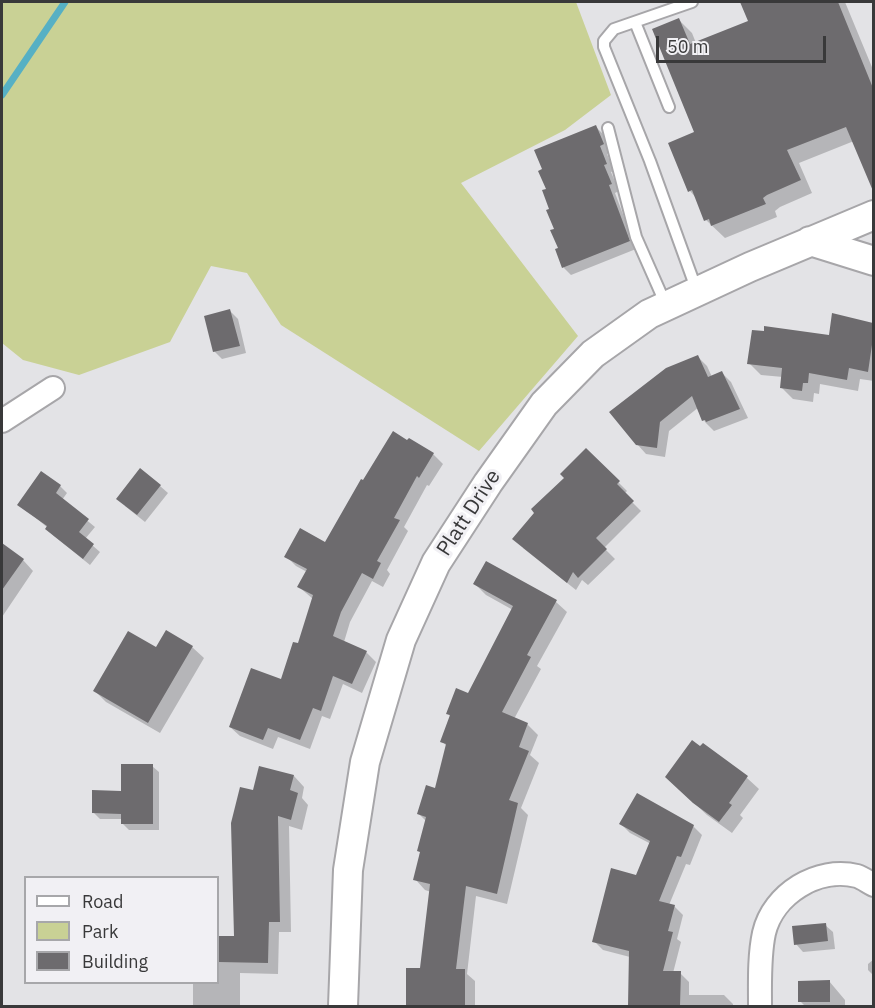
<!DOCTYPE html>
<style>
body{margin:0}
#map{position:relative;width:875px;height:1008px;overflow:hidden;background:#e3e3e6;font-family:"IBM Plex Sans",sans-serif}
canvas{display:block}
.frame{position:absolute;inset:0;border:3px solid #39393a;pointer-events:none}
.legend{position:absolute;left:24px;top:876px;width:195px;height:108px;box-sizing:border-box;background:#f1f0f4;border:2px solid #a7a7aa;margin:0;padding:8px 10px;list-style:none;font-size:18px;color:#39393a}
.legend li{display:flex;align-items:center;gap:12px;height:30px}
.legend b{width:30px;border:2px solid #a7a7aa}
.scale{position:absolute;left:656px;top:36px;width:170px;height:27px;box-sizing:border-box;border:3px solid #39393a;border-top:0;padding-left:8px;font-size:18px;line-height:21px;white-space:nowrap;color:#39393a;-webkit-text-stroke:4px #f1f0f4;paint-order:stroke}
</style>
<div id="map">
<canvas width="875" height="1008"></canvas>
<div class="frame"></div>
<ul class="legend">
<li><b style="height:8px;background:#fff"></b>Road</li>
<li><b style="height:16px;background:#c9d195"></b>Park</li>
<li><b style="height:16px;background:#6d6b6e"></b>Building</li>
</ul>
<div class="scale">50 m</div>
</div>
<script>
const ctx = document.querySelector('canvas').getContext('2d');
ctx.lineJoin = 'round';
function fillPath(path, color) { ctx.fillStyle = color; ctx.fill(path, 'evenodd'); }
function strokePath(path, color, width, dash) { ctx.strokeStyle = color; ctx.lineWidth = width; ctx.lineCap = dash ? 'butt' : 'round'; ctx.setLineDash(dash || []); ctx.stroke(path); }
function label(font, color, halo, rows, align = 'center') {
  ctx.font = font + ' "IBM Plex Sans",sans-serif'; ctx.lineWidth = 6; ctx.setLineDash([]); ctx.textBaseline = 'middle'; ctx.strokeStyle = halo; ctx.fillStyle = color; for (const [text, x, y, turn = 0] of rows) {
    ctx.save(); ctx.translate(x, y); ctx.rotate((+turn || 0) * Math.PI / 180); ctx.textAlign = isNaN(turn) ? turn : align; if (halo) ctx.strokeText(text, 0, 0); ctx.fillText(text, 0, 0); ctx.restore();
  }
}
const green = new Path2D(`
 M2,2H576L611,95L565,130L461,183L578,336L479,451L281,325L247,273L211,266L170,342L79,375L23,360L2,343Z`);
const shadow = new Path2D(`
 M741,2H845L874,72V173L863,162L854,141L799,163L812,193L780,207L775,211L777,217L725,238L706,220L697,199L690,191L696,132L679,20L692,33L696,43L750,22Z
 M596,127L603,134L611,152L607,154L614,171L611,172L619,191L615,193L636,249L571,275L564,268L557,250L560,249L548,190Z
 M230,311L238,319L246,353L222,359L214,351Z
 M834,315L874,324V381L860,379L858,391L820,384L819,394L814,393L813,402L793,399L781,387L783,377L761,375L749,363L830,336Z
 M698,357L707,366L712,377L722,373L731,382L748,418L714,431L705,422L699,407L669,431L665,457L646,454L637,444Z
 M586,450L627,491L624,494L641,511L604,548L615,559L588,585L582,580L576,590L523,548L566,478Z
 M433,454L443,464L429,486L427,485L404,527L408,531L387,570L390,574L383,587L372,581L350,622L344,642L366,652L376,662L362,693L343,684L330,719L322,716L310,749L278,737L273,749L240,736L230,727L282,681L299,645L313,599L299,587L307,572L296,566L286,556L326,544Z
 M60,486L67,493L62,500L95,527L85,539L100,552L90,565L54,536L47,529L48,528L19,504Z
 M160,486L168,493L145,522L125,506Z
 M3,546L23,560L33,571L2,617V549Z
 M475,584L556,602L567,612L537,666L541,669L514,719L527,724L538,735L530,755L539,763L521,808L528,815L507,904L476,896L467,974L475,981V1006H408V970H422L431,892L425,890L415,879L426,821L419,814L436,790L447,746L441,741L451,717L447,713L469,695L513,610L486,595Z
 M192,647L204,658L160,733L106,702L95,691L156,649Z
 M703,745L747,778L759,789L740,815L743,818L732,833L707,815L678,788Z
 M152,766L159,772V830H129L122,823V819H100L93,812L122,792Z
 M294,776L304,787L302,798L308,805L302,830L289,826L291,932H279L278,974L240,973V1006H193V982H218V938H235L255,792Z
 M621,824L693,826L702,835L690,865L686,864L669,905L674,906L683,915L677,939L681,942L673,973H680L689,982V995H724L733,1004V1006H629L630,957L603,950L594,941L637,877L651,844L630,833Z
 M825,925L833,932L835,949L803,952L796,944Z
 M874,959V976L868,970V964Z
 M829,981L845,1000V1006H847H805L800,1001Z`);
const stream = new Path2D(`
 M2,95L65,2`);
const building = new Path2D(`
 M740,2H838L873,88V191L846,127L787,150L801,180L767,195L763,198L766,204L711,226L709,219L704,221L692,190L688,192L668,143L694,132L652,29L679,18L690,44L748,21Z
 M596,125L604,144L600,146L607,164L604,165L612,184L609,185L630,241L562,268L555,249L558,248L550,230L554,229L546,210L549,209L542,190L546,189L538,171L542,169L534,150Z
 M230,309L240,346L213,352L204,316Z
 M832,313L873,323V338L868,372L849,368L847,380L809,373L808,383H803L802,391L780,388L782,368L747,364L752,330L764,331V326L829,335Z
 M698,355L708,377L722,371L740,409L706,422L705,420L702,421L692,396L660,422L657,448L636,445L609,412L666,368Z
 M393,431L407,440L409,438L434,453L419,478L417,476L394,518L400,520L377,561L381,563L373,579L362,573L341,612L333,636L367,651L352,684L333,676L321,711L313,708L300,740L268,728L263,740L229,727L251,668L281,679L293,642L298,643L313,595L297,587L307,569L284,557L300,528L325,542L361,479L363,480Z
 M586,448L620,481L617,484L634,501L596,538L607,549L578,578L573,572L567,583L512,539L534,513L531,509L564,478L560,474Z
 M140,468L161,485L137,515L116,499Z
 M41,471L61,485L56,493L89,519L79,532L94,544L83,559L45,529L47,526L17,505Z
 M2,543L24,559L2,590Z
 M486,561L557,600L527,655L531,657L502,712L528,723L519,747L529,751L509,800L518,803L497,894L466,886L456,969H465V1006H406V968H420L430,884L413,880L420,852L417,851L426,817L417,814L426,785L435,788L446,744L440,742L450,715L446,714L456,688L468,693L513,606L473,584Z
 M166,630L193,646L148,723L93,691L128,631L156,647Z
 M692,740L700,746L703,743L748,776L729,803L732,805L719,822L693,803L665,777Z
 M121,764H153V824H121V814L92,813V790L121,791Z
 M259,766L294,775L290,790L298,793L291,820L278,816L280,922H269L268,963L218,962V936H234L231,823L240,787L253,790Z
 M637,793L694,825L681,857L677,856L659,901L675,905L668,931L673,932L663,971H681L680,1006H628L629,951L592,942L611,868L636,875L650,841L619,824Z
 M826,923L828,941L794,945L792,926Z
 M830,980V1002H798V981Z`);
const service = new Path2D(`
 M692,2L614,29L604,41V47L650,161L697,291
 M635,22L669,107
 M608,128L636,237L666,305`);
const minor = new Path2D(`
 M2,421L53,388
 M760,1006C760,983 759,956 764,933C773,894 818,866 857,876C863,878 868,882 874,885`);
const tertiary = new Path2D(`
 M810,241L874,261
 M343,1006L348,870L365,762L401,640L436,563L488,483L544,404L593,354L649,314L750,267L874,215`);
const streetNames = [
 ["Platt Drive",469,513,-57]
];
fillPath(green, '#c9d195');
fillPath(shadow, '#0003');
strokePath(stream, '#56b0c4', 7);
fillPath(building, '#6d6b6e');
strokePath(service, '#a7a6a9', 14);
strokePath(minor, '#a7a6a9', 26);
strokePath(tertiary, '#a7a6a9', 32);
strokePath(service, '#fff', 10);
strokePath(minor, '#fff', 22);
strokePath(tertiary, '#fff', 28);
label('21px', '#39393a', '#f1f0f4', streetNames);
</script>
